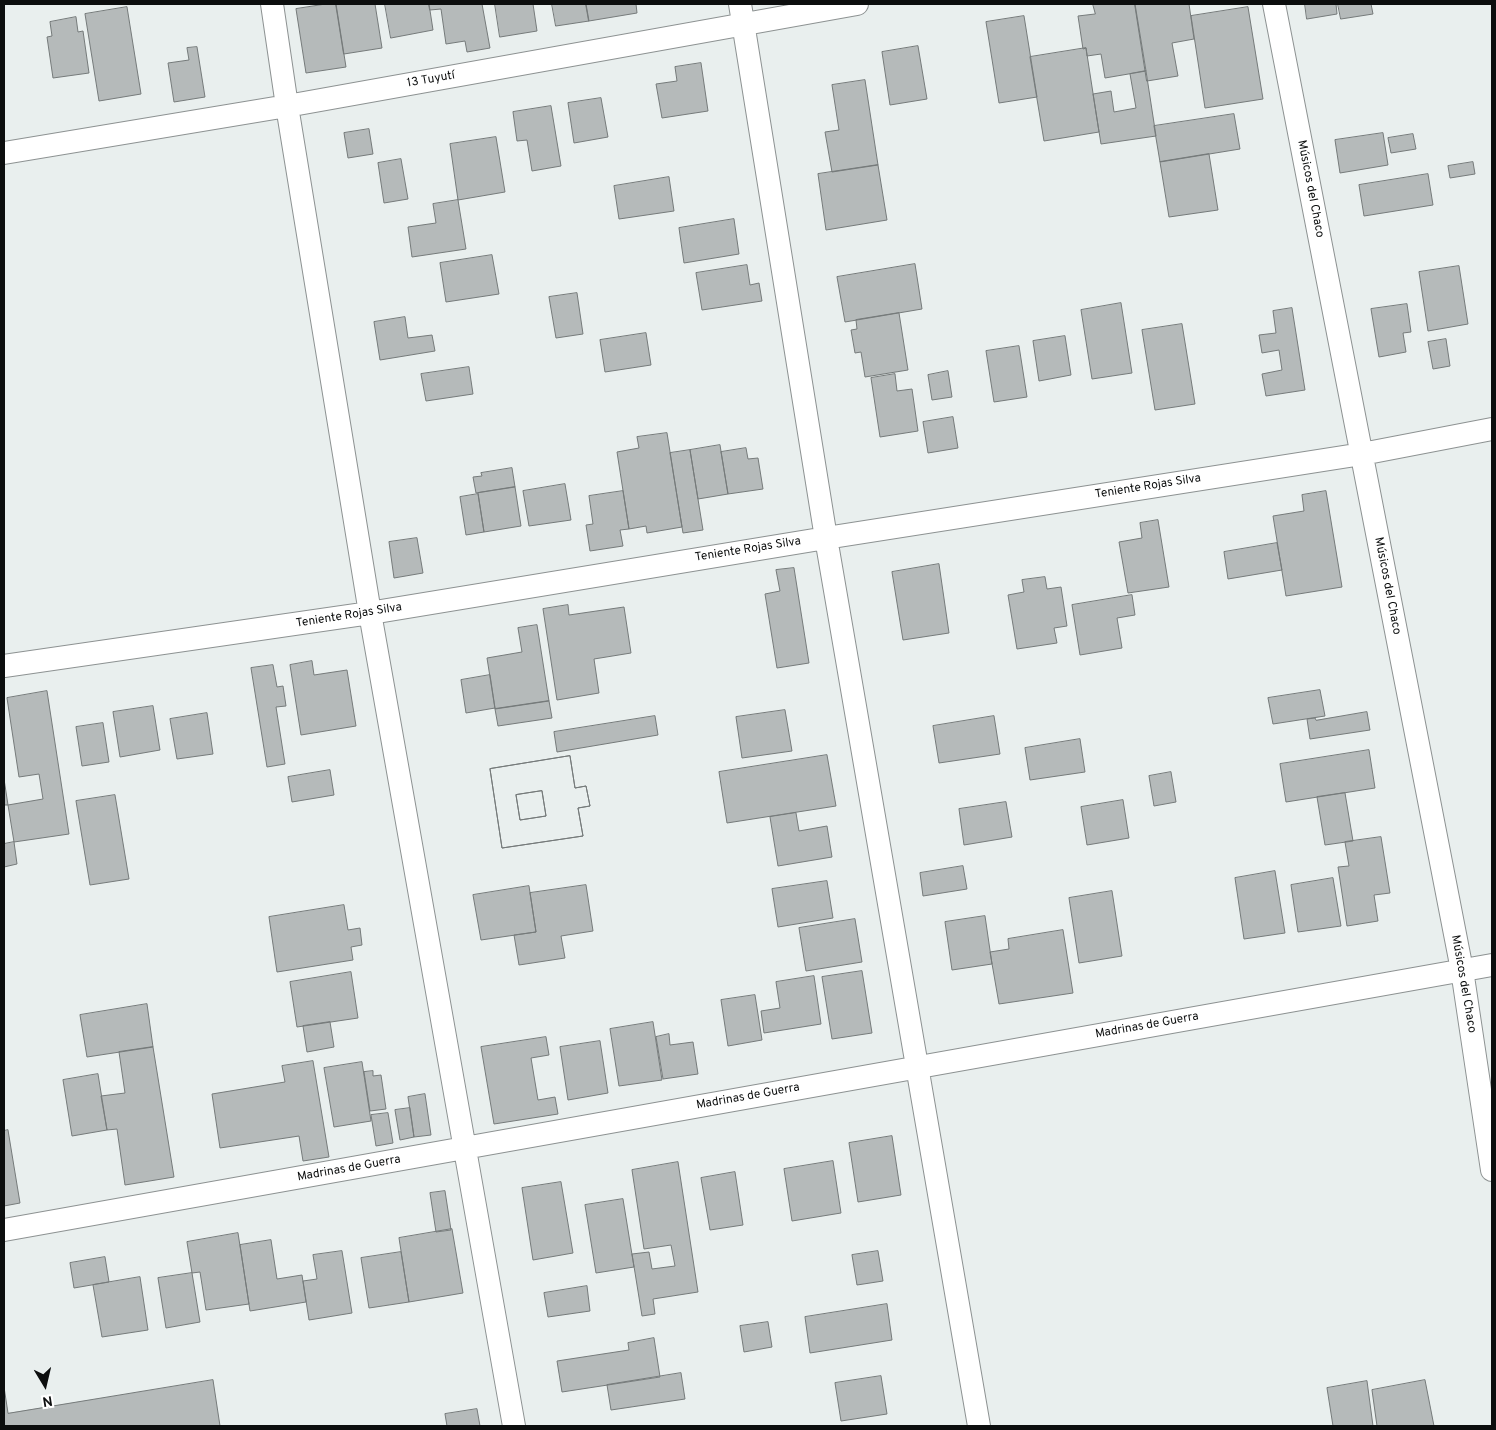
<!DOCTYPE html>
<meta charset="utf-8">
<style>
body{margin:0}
#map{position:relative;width:1496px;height:1430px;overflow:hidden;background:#e9efee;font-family:Overpass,sans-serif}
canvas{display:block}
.frame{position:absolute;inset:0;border:5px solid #0c0e0e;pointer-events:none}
.north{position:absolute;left:20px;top:1360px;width:50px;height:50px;-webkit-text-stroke:4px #fff;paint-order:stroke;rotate:171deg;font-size:14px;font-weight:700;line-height:20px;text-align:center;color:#0c0e0e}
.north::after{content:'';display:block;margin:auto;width:18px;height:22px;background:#0c0e0e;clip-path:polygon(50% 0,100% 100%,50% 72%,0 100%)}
</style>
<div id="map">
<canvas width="1496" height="1430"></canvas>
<div class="frame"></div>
<div class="north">N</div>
</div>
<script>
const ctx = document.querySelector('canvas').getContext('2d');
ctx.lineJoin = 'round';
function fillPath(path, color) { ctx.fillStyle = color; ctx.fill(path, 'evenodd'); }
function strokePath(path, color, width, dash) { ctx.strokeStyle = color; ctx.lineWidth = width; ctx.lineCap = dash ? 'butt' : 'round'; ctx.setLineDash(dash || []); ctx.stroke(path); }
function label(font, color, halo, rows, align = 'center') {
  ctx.font = font + ' Overpass,sans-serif'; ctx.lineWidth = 4.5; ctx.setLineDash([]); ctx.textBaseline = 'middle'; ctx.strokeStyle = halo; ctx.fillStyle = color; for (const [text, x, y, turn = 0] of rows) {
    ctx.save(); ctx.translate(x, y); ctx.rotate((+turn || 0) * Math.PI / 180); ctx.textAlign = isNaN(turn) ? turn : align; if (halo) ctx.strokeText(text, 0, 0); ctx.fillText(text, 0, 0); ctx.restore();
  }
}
const building = new Path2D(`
 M326,4H336L346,67L306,73L296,9Z
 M336,4H375L382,48L344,54Z
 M385,4H429L433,30L391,38Z
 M429,4H482L490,48L467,52L465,41L446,44L441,9L430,10Z
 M495,4H533L537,31L500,37Z
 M552,4H586L589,21L556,26Z
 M586,4H636L637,13L589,21Z
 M1093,4H1135L1146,71L1105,78L1101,54L1087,56L1086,48L1083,49L1078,16L1095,14Z
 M1135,4H1189L1194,39L1172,43L1178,76L1147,81Z
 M1305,4H1336L1337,14L1307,19Z
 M1338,4H1371L1373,14L1341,19Z
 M127,7L141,94L99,101L85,14Z
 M1248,7L1263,99L1205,108L1191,16Z
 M1024,16L1037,97L999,103L986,22Z
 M76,17L78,32L83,31L89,73L53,78L47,37L52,36L50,22Z
 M918,46L927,99L890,105L882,52Z
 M197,47L205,97L174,102L168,63L189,60L187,48Z
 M1086,48L1099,132L1044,141L1030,57Z
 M701,63L708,111L662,118L656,84L677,81L675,67Z
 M1146,71L1156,136L1101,144L1093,94L1111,91L1114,112L1136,108L1130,74Z
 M865,80L878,165L832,172L825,132L839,130L832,85Z
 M601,98L608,137L574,143L568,103Z
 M551,106L561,166L532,171L527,140L517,141L513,112Z
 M1234,114L1240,149L1160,162L1154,126Z
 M369,129L373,154L348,158L344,133Z
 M1383,133L1388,165L1340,173L1335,140Z
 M1413,134L1416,149L1391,153L1388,138Z
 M496,137L505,192L458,200L450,144Z
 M1209,154L1218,210L1169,217L1160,162Z
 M401,159L408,199L384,203L378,163Z
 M1473,162L1475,174L1450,178L1448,166Z
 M878,165L887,220L826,230L818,174Z
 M1428,174L1433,205L1364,216L1359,185Z
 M669,177L674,211L619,219L614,186Z
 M458,200L466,249L412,257L408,227L436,223L433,204Z
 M734,219L739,254L684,263L679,228Z
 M492,255L499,294L446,302L440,263Z
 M915,264L922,309L845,322L837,277Z
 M747,265L750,285L759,283L762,301L702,310L696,273Z
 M1459,266L1468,324L1428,331L1419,272Z
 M577,293L583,334L556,338L549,297Z
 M1121,303L1132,373L1092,379L1081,310Z
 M1407,304L1411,332L1403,333L1406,352L1379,357L1371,309Z
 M1292,308L1305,390L1266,396L1262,374L1282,370L1279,350L1262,353L1259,335L1276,333L1273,311Z
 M899,313L908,370L865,377L861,352L855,353L851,330L857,329L856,320Z
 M405,317L408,338L432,335L435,351L380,360L374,322Z
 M1182,324L1195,404L1155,410L1142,330Z
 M646,333L651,365L605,372L600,340Z
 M1065,336L1071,375L1039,381L1033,341Z
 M1446,339L1450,366L1433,369L1428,342Z
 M1019,346L1027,397L994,402L986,351Z
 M469,367L473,394L426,401L421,374Z
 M948,371L952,397L932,400L928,375Z
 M895,374L897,391L912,389L918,431L880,437L871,378Z
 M953,417L958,448L928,453L923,422Z
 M667,433L682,527L647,533L646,526L629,529L617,452L639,448L637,437Z
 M720,445L728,494L698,499L690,450Z
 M746,448L748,459L758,458L763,489L728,494L721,452Z
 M690,450L703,530L683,533L670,453Z
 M512,468L515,487L476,493L473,477L482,476L481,473Z
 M565,484L571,520L529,526L523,491Z
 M515,487L521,526L484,532L478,493Z
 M623,491L629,529L620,530L623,546L590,551L586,525L593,524L589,496Z
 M1326,491L1342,587L1286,596L1273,516L1304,511L1302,495Z
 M478,494L484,532L466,535L460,497Z
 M1158,520L1169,587L1128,593L1119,542L1142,538L1140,523Z
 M417,538L423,573L394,578L389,542Z
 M1277,543L1282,570L1228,579L1224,552Z
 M939,564L949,633L903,640L892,572Z
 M794,568L809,663L777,668L765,594L780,591L776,570Z
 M1045,577L1047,589L1061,587L1067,626L1054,628L1057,643L1017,649L1008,595L1024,592L1022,580Z
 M1132,595L1135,615L1117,618L1122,648L1080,655L1072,605Z
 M568,605L569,615L624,607L631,653L594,659L599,693L557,700L543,609Z
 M537,625L549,701L495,709L487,658L522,652L518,628Z
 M312,661L314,675L347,670L356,726L301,735L290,665Z
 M273,665L277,687L283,686L286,706L276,707L285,764L267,767L251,668Z
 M490,675L495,708L466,713L461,680Z
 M1320,690L1325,716L1273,724L1268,698Z
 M47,691L69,834L14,842L8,805L43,799L39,774L19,777L7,698Z
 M549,701L552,718L498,726L495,709Z
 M153,706L160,750L120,757L113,712Z
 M785,710L792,751L742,758L736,717Z
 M1367,712L1370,730L1310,739L1307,719L1315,718L1316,720Z
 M207,713L213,754L177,759L170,719Z
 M655,716L658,735L557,752L554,732Z
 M994,716L1000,754L939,763L933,726Z
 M103,723L109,762L82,766L76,727Z
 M1080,739L1085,772L1030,780L1025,748Z
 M1369,750L1375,788L1286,802L1280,764Z
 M827,755L836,806L727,823L719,772Z
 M570,756L575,788L586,786L590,806L578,808L583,836L502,848L490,769ZM542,791L546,816L520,820L516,795Z
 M570,756L575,788L586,786L590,806L578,808L583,836L502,848L490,769Z
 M330,770L334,795L292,802L288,777Z
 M1171,772L1176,802L1154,806L1149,776Z
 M4,779L8,805H4Z
 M542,791L546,816L520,820L516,795Z
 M1345,793L1353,841L1325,845L1317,797Z
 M115,795L129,879L90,885L76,801Z
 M1123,800L1129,838L1087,845L1081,807Z
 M1006,802L1012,837L964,845L959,809Z
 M796,813L799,831L827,826L832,857L778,866L770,817Z
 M1381,837L1390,893L1374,895L1378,921L1347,926L1338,867L1349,866L1345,842Z
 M14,842L17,864L4,867V844Z
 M963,866L967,889L923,896L920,873Z
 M1275,871L1285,933L1244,939L1235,878Z
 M1333,878L1341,926L1298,932L1291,885Z
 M827,881L833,918L778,927L772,889Z
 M586,885L593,931L561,936L565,958L519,965L514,935L536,932L530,893Z
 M529,886L536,932L481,940L473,895Z
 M1112,891L1122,956L1079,963L1069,898Z
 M344,905L348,930L360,928L362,945L351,947L353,960L277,972L269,917Z
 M985,916L992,964L952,970L945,922Z
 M855,919L862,962L806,971L799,928Z
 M1063,930L1073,993L999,1004L990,952L1009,949L1008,939Z
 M862,971L872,1033L832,1039L822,977Z
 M351,972L358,1018L297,1027L290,982Z
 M814,976L821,1024L764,1033L761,1011L780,1008L776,982Z
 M755,995L762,1040L728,1046L721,1000Z
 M147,1004L153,1047L87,1057L80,1015Z
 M330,1022L334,1047L307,1052L303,1026Z
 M653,1022L662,1080L619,1086L610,1029Z
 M669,1034L670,1045L693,1042L698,1074L663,1079L656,1037Z
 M546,1037L549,1055L531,1058L538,1100L555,1097L558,1114L494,1124L481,1047Z
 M600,1041L608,1093L568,1100L560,1047Z
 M153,1047L174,1177L125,1185L117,1129L107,1130L101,1096L125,1093L119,1052Z
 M313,1061L329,1157L303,1161L299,1136L220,1148L212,1094L285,1082L282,1066Z
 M362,1062L371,1121L334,1127L324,1068Z
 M373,1071V1076L381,1075L386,1109L370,1111L364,1072Z
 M98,1074L107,1130L72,1136L63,1080Z
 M425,1094L431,1135L414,1137L408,1097Z
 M410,1108L414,1137L400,1140L395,1110Z
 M388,1113L393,1143L376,1146L371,1115Z
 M8,1130L20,1203L4,1206V1131Z
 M892,1136L901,1195L858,1202L849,1143Z
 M833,1161L841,1213L792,1221L784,1169Z
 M678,1162L698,1292L653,1299L655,1314L642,1316L632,1254L649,1252L652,1269L675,1266L671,1245L644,1249L632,1170Z
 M735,1172L743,1225L710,1230L701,1178Z
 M561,1182L573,1253L533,1260L522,1188Z
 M445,1191L451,1230L436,1232L430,1193Z
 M623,1199L634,1267L596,1273L585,1205Z
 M452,1229L463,1293L409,1302L399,1238Z
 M238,1233L249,1304L206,1310L200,1272L192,1273L187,1242Z
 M271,1240L277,1279L302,1275L306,1302L250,1311L240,1245Z
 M342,1251L352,1313L309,1320L303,1281L317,1279L313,1255Z
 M878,1251L883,1281L857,1285L852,1255Z
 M401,1252L409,1302L369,1308L361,1258Z
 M105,1257L109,1282L74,1288L70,1263Z
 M192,1273L200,1322L166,1328L158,1278Z
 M140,1277L148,1330L102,1337L93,1285Z
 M587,1286L590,1311L548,1317L544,1293Z
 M887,1304L892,1340L810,1353L805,1317Z
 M768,1322L772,1347L744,1352L740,1326Z
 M654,1338L660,1377L562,1392L557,1361L629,1350L628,1343Z
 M681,1373L685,1399L611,1410L607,1385Z
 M881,1376L887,1414L841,1421L835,1383Z
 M213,1380L220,1426H4V1387L8,1413Z
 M1425,1380L1434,1426H1377L1372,1390Z
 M1367,1381L1373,1426H1333L1327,1388Z
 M477,1409L480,1426H447L445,1414Z`);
const minor = new Path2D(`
 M272,4L287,106L370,613L514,1426
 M740,4L826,538L979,1426
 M1274,4L1462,970L1492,1170
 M4,153L287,106L857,4
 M4,666L370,613L826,538L1362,454L1492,429
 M4,1230L1492,965`);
const streetNames = [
 ["13 Tuyutí",431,80,-10],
 ["Músicos del Chaco",1310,189,79],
 ["Teniente Rojas Silva",1148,487,-9],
 ["Teniente Rojas Silva",748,550,-9],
 ["Músicos del Chaco",1387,586,79],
 ["Teniente Rojas Silva",349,616,-9],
 ["Músicos del Chaco",1463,984,80],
 ["Madrinas de Guerra",1147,1026,-10],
 ["Madrinas de Guerra",748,1097,-10],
 ["Madrinas de Guerra",349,1169,-10]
];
fillPath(building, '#b5baba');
strokePath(building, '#757a7a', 1);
strokePath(minor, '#8d9292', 24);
strokePath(minor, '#fff', 22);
label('12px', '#0c0e0e', '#fff', streetNames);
</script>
